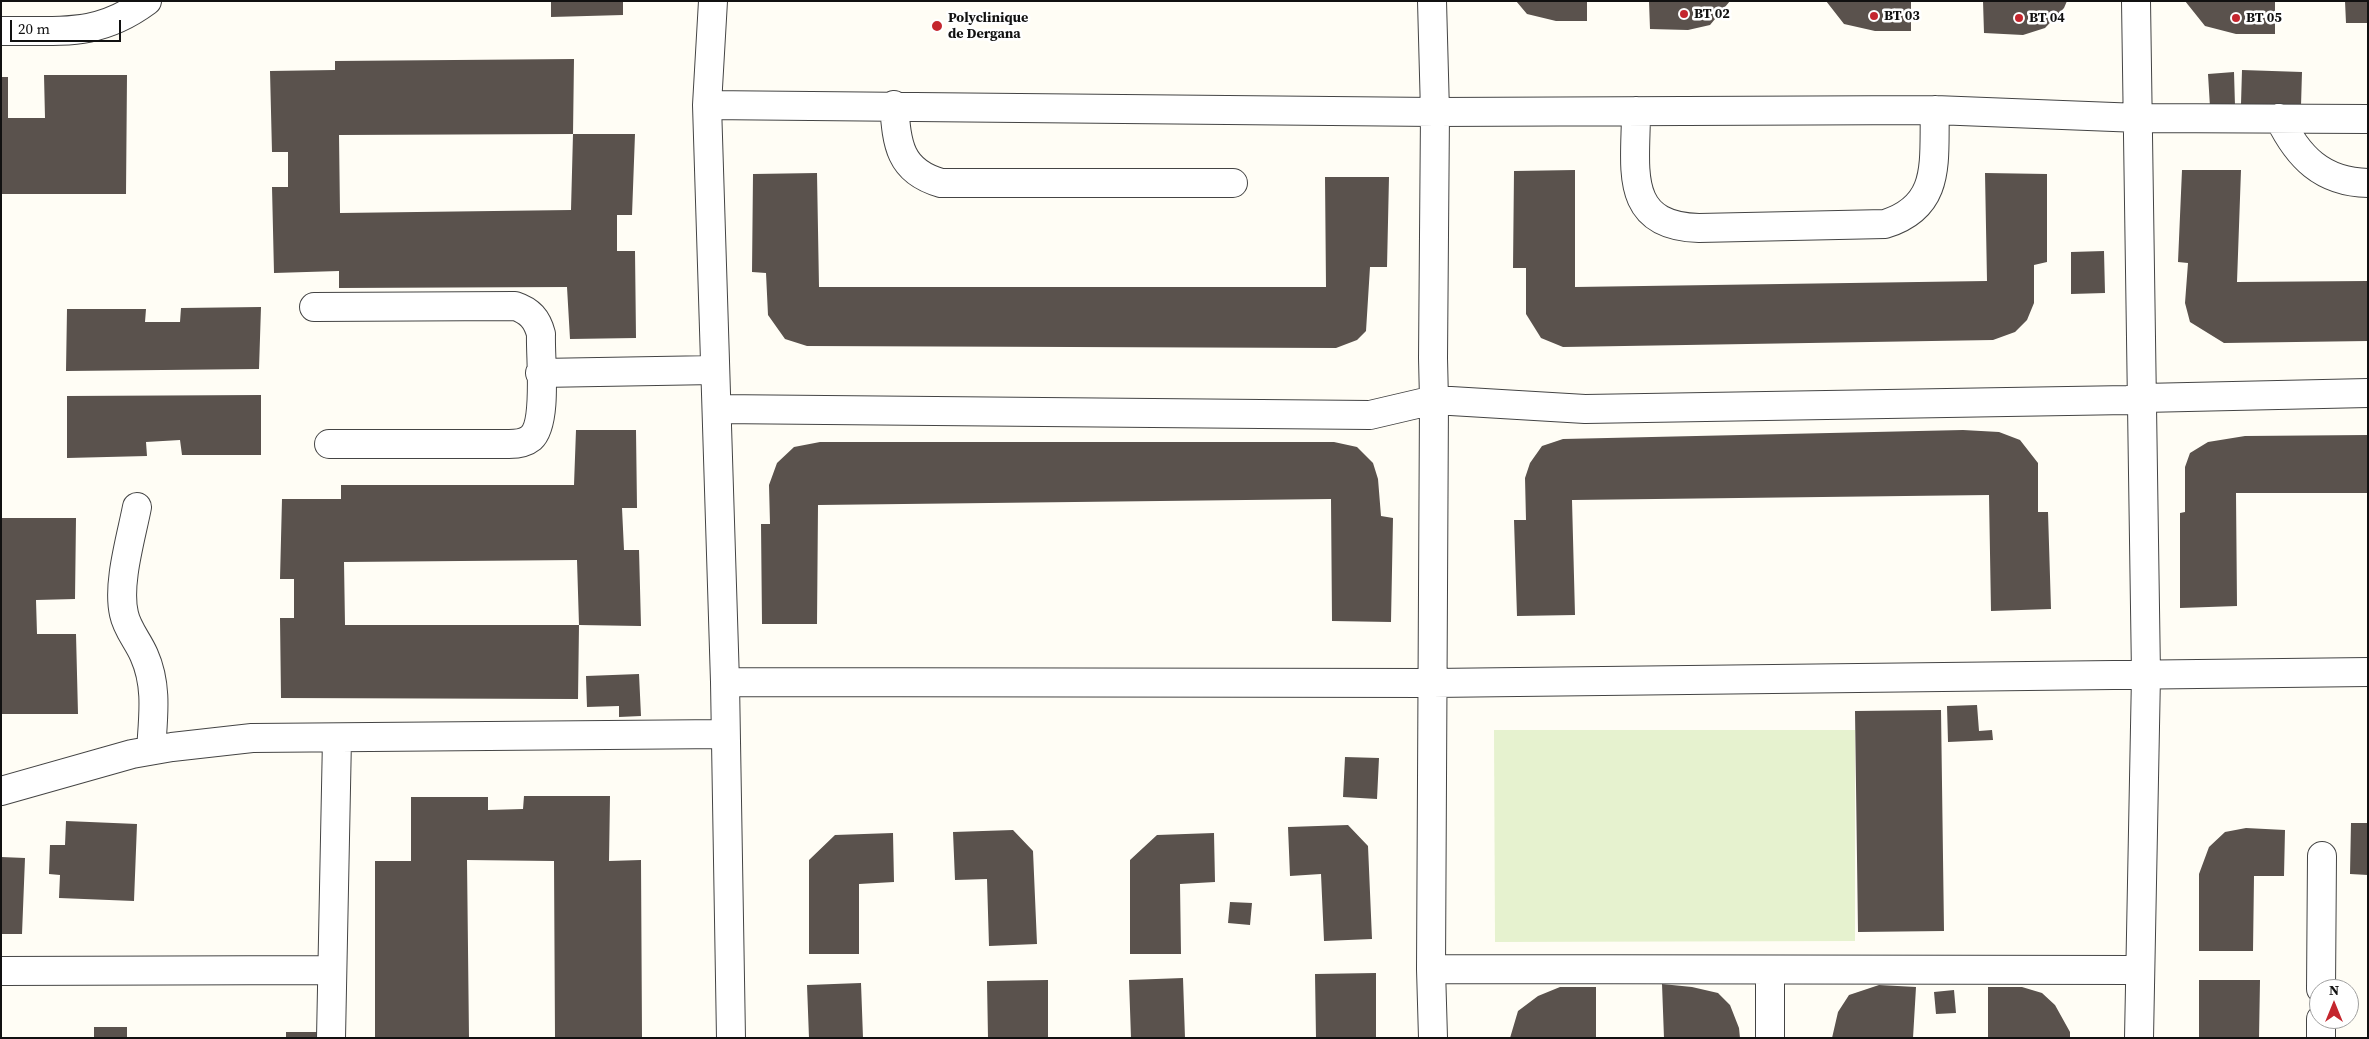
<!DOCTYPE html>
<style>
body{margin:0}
#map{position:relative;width:2369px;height:1039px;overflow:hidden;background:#fffdf5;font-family:"Source Serif 4",serif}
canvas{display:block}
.frame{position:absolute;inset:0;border:2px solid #111;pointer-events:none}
.north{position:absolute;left:2309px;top:979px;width:50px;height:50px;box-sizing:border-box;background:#fff;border:1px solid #a0a0a0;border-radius:50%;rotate:0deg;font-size:14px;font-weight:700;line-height:20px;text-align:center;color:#111}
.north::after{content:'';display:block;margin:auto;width:18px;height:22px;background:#c4262e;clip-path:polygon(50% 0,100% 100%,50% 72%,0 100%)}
.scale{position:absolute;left:10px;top:20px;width:111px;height:22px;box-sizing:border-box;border:2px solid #111;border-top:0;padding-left:6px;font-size:15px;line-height:18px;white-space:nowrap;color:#111;-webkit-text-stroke:4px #fff;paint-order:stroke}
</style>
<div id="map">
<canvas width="2369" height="1039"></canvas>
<div class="frame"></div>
<div class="north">N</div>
<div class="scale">20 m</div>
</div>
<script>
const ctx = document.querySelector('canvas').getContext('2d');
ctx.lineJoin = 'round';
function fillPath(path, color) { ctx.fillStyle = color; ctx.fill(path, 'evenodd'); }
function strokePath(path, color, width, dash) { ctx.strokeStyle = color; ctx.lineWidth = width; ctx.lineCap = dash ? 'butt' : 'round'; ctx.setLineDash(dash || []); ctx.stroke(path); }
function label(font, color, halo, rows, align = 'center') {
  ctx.font = font + ' "Source Serif 4",serif'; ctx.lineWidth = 5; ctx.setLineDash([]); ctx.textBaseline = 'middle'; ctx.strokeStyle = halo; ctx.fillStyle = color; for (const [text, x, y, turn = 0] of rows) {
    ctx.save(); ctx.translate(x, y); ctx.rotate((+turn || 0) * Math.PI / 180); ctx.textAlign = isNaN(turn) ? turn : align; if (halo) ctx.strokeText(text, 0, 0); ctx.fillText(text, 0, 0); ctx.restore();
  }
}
const pitch = new Path2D(`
 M1494,730H1855V941L1495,942Z`);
const building = new Path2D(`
 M551,1H623V15L551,17Z
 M1516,1H1587V21H1556L1527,14Z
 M1649,1H1730L1710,25L1688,30L1650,29Z
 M1826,1H1911V31H1875L1844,24Z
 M1983,1H2067L2064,8L2045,28L2023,35L1984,33Z
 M2185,1H2275V34H2236L2205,26Z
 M2345,1H2368V23H2346Z
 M574,59L573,134L339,135L340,213L571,210L573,134H635L632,215H617V251H635L636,338L570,339L567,287L339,288V271L274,273L272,187H288V152H272L270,71L335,70V61Z
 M2242,70L2302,72L2301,106L2241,104Z
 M2234,72L2235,106L2210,107L2208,74Z
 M44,75H127L126,194H1V77H8V118H45Z
 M1575,170V287L1987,281L1985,173L2047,174V262L2034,265V303L2027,320L2015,332L1993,340L1563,347L1541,338L1526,314V268H1513L1514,171Z
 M2182,170H2241L2237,282L2368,281V341L2224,343L2190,322L2185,303L2188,263L2178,262Z
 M817,173L819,287H1326L1325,177H1389L1387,267H1370L1366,331L1357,340L1336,348L807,346L785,339L768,315L766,273L752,272L753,174Z
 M2104,251L2105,293L2071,294V252Z
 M261,307L259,369L66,371L67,309H146L145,322H180L181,308Z
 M261,395V455H182L180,440L146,442L147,456L67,458V396Z
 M576,430H636L637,508H622L624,550H639L641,626L579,625L577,560L344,562L345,625H579L578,699L281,698L280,618H294V579H280L282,499H341V485H574Z
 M1963,430L1999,432L2020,440L2038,463V512H2048L2051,609L1991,611L1989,495L1572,500L1575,615L1517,616L1514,520H1526L1525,478L1530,463L1542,446L1563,439Z
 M2368,435V493H2236L2237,606L2180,608V513L2185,512V467L2190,453L2208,442L2245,436Z
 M820,442H1334L1357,447L1373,463L1378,479L1381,516L1393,518L1391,622L1332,621L1331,499L818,505L817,624H762L761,524H770L769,485L777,463L794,447Z
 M1,518H76L75,599L36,600L37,634H76L78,714H1Z
 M639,674L641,716L619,717V706L587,707L586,676Z
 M1977,705L1979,731L1992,730L1993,740L1948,742L1947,706Z
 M1941,710L1944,931L1858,932L1855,711Z
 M1345,757L1379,758L1377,799L1343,797Z
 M524,796H610L609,861L641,860L642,1038H555L554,861L467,860L469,1038H375V861H411V797H488V810L523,809Z
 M66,821L137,824L134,901L59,898L60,875L49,874L50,845H65Z
 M2351,823H2368V875L2350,874Z
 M1348,825L1368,846L1372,939L1324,941L1321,874L1290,876L1288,827Z
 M2246,828L2285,830L2284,876H2254L2253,951H2199V874L2209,847L2225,832Z
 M1013,830L1033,851L1037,944L989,946L987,879L955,880L953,832Z
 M893,833L894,882L859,884V954H809V860L835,835Z
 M1214,833L1215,882L1180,884L1181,954H1130V860L1157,835Z
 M1,857L25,858L22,934H1Z
 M1230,902L1252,903L1250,925L1228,923Z
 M1376,973V1038H1316L1315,974Z
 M1183,978L1185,1038H1131L1129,980Z
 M1048,980V1038H988L987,981Z
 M2199,980H2260L2259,1038H2199Z
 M861,983L863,1038H809L807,985Z
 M1662,984L1692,987L1718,993L1730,1005L1739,1028L1740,1038H1664Z
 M1879,985L1916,987L1913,1038H1832L1838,1012L1849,995Z
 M1560,987H1596V1037L1510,1038L1518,1011L1538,996Z
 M1988,987H2022L2042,993L2055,1005L2070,1032V1038H1988Z
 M1954,990L1956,1013L1936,1014L1934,992Z
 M94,1027H127V1038H94Z
 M286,1032H319V1038H286Z`);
const minor = new Path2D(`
 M713,1L707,105L725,682L731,1038
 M1432,1L1435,112L1433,358L1434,400L1431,969L1433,1038
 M2136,1L2146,675L2139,1038
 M1,31C60,30 97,38 147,1
 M707,105L1435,112L1935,110L2139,118L2368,119
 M894,105C897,144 899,171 941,183H1233
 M1636,111C1636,168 1622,226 1699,228L1885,224C1943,206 1933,160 1935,110
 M2279,118C2298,157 2322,182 2368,183
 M314,307L515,306C530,311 537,319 541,334C540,357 548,423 531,438C525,443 517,444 509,444H329
 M540,373L715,370
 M717,409L1370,415L1434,400L1585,409L2128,400L2143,398L2368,393
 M137,507C131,538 117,584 124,614C127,629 138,641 144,655C158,686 153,718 151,750
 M725,682L1433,683L2368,672
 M1,791L132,754L172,747L252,738L725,734
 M1431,969L2140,970
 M1770,970V1038
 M1,971L332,970
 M2321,989L2322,856
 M331,1038L337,738
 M2321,1038V1019`);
const markers = [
 [1684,14,5,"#c4262e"],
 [1874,16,5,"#c4262e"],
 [2019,18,5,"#c4262e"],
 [2236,18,5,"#c4262e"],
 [937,26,6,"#c4262e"]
];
const poiNames = [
 ["BT 02",1694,14],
 ["BT 03",1884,16],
 ["Polyclinique",948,18],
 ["de Dergana",948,34],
 ["BT 04",2029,18],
 ["BT 05",2246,18]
];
fillPath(pitch, '#e6f2cf');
fillPath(building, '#5a524d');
strokePath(minor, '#444', 30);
strokePath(minor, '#fff', 28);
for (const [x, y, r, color] of markers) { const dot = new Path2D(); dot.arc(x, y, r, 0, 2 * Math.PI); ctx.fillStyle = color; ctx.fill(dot); strokePath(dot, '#fff', 2); }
label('bold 14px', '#111', '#fff', poiNames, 'left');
</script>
